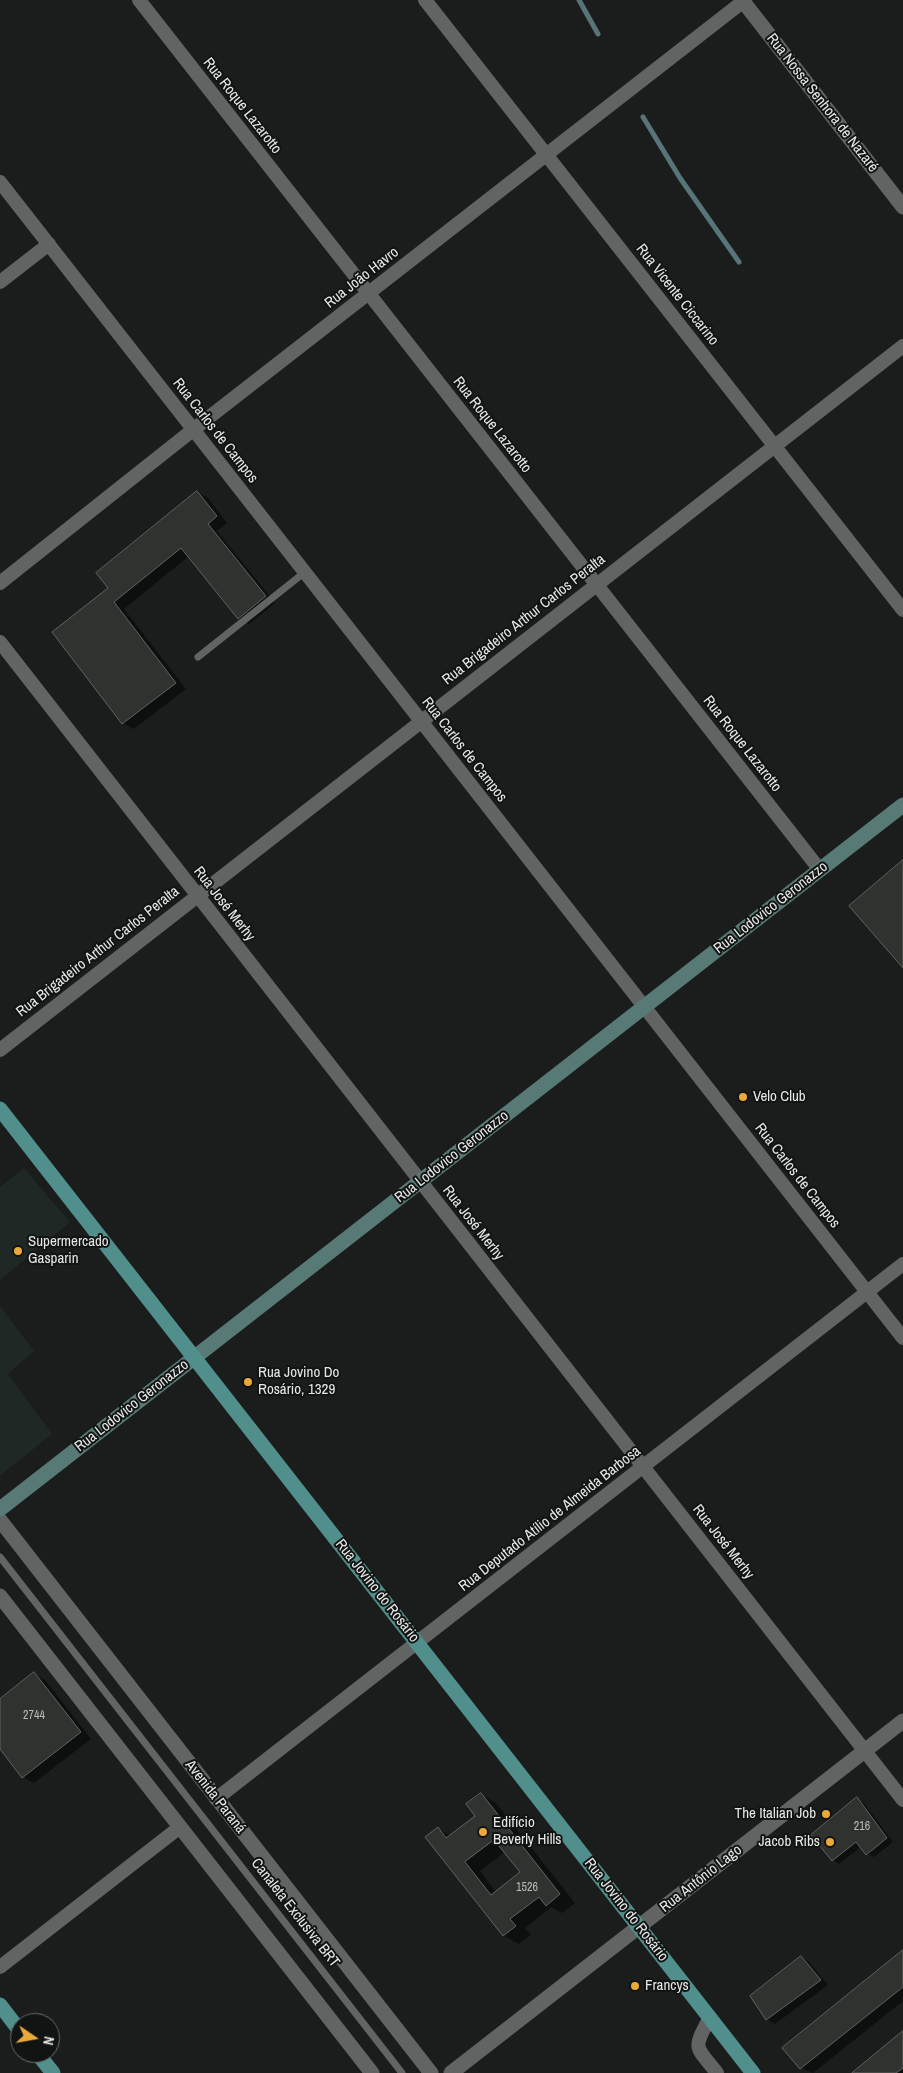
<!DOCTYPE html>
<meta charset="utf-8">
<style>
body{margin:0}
#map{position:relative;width:903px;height:2073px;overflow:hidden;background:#1a1d1c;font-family:"Archivo Narrow",sans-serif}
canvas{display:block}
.north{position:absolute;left:10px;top:2013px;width:50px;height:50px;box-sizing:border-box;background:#111413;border:1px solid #666968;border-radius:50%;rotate:102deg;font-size:14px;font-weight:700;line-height:20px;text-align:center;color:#e6e8e7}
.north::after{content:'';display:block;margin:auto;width:18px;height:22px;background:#eba93a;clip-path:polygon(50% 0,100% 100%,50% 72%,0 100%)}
</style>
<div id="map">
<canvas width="903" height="2073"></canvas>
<div class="north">N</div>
</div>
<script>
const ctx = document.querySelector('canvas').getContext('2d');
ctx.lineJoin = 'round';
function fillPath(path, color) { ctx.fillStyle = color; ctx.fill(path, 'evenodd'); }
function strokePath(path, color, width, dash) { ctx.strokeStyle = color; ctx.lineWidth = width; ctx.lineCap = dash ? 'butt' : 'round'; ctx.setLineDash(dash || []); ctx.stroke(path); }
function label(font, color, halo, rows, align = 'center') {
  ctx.font = font + ' "Archivo Narrow",sans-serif'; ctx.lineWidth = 4; ctx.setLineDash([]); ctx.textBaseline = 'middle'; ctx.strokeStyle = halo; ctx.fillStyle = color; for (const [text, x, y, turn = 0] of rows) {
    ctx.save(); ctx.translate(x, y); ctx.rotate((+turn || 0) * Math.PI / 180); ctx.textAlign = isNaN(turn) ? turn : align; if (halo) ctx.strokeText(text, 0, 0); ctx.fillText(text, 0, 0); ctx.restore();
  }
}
const built = new Path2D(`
 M24,1168L70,1222L0,1280V1187Z
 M0,1306L34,1351L8,1374L52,1434L0,1476Z`);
const shadow = new Path2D(`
 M197,492L208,498L227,523L217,531L275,603L249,624L238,618L189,556L124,609L186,689L134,729L123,723L53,632L110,588Z
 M34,1674L45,1680L91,1739L34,1783L23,1777L0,1747V1700Z
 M481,1794L496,1803L575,1903L562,1913L551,1907L525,1928L531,1935L519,1944L504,1936L427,1837L438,1829L451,1836L477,1816ZM505,1852L522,1872L496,1892L480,1871Z
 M857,1799L864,1803L893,1842L874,1857L867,1854L862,1846L839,1864L833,1860Z
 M903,1952V2001L813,2073L801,2068L784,2048Z
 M802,1957L809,1962L828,1985L775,2024L767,2019L752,1996Z
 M903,2032V2073H854Z`);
const stream = new Path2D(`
 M579,0L598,34
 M643,117L680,178L739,262`);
const building = new Path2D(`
 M197,491L217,516L208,524L266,596L238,619L181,548L114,602L176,683L122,724L52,632L108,588L96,573Z
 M903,860V968L849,906Z
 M34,1672L81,1732L22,1778L0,1749V1699Z
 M481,1793L560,1894L546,1906L539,1897L510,1919L516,1926L503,1936L425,1837L438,1827L446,1838L475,1816L466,1804ZM494,1840L520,1872L491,1895L465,1862Z
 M857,1797L887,1838L866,1855L856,1842L832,1861L811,1835Z
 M903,1950V1987L800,2069L782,2048Z
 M801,1956L821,1980L766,2020L750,1996Z
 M903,2031V2068L896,2073H852Z`);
const service = new Path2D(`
 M198,657L305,572
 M0,1557L402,2073`);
const minor = new Path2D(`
 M139,0L820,870
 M425,0L903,610
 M0,182L903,1338
 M0,282L49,244
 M0,583L194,429L745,0
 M0,642L903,1800
 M0,1050L903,346
 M216,1799L903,1264
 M0,1967L180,1827
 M710,2017C693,2050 694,2044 717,2073`);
const tertiary = new Path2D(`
 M742,0L903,207
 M0,1520L431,2073
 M0,1596L372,2073
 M451,2073L903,1721`);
const secondary = new Path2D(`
 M0,1509L903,805`);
const primary = new Path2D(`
 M0,1109L753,2073
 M0,2005L20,2031
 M37,2053L53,2073`);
const markers = [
 [743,1097,5,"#eba93a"],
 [18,1251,5,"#eba93a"],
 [248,1382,5,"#eba93a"],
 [826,1814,5,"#eba93a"],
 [483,1832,5,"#eba93a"],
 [830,1842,5,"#eba93a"],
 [635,1986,5,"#eba93a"]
];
const numberNames = [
 ["2744",34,1716],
 ["216",862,1827],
 ["1526",527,1888]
];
const streetNames = [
 ["Rua Nossa Senhora de Nazaré",822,103,52],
 ["Rua Roque Lazarotto",242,106,52],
 ["Rua João Havro",362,278,-38],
 ["Rua Vicente Ciccarino",677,295,52],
 ["Rua Roque Lazarotto",492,425,52],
 ["Rua Carlos de Campos",215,431,52],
 ["Rua Brigadeiro Arthur Carlos Peralta",524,620,-38],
 ["Rua Roque Lazarotto",742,744,52],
 ["Rua Carlos de Campos",464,750,52],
 ["Rua José Merhy",224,904,52],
 ["Rua Lodovico Geronazzo",771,908,-38],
 ["Rua Brigadeiro Arthur Carlos Peralta",98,952,-38],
 ["Rua Lodovico Geronazzo",452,1157,-38],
 ["Rua Carlos de Campos",797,1176,52],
 ["Rua José Merhy",473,1223,52],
 ["Rua Lodovico Geronazzo",132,1406,-38],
 ["Rua Deputado Atílio de Almeida Barbosa",550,1519,-38],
 ["Rua José Merhy",723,1542,52],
 ["Rua Jovino do Rosário",377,1591,52],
 ["Avenida Paraná",215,1797,52],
 ["Rua Antônio Lago",701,1879,-38],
 ["Rua Jovino do Rosário",626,1910,52],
 ["Canaleta Exclusiva BRT",295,1913,52]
];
const poiNames = [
 ["Velo Club",753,1097],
 ["Supermercado",28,1242],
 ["Gasparin",28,1259],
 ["Rua Jovino Do",258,1373],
 ["Rosário, 1329",258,1390],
 ["The Italian Job",816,1814,"right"],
 ["Edifício",493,1823],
 ["Beverly Hills",493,1840],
 ["Jacob Ribs",820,1842,"right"],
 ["Francys",645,1986]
];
fillPath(built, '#1f2824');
fillPath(shadow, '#0007');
strokePath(stream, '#577579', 5);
fillPath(building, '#303230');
strokePath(building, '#606361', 1);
strokePath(service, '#616463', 7);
strokePath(minor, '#616463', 14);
strokePath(tertiary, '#616463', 15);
strokePath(secondary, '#587a77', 15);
strokePath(primary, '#508f8b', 15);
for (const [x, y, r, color] of markers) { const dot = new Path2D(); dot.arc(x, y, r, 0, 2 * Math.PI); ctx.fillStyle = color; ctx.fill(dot); strokePath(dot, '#111413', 2); }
label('12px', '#b8bab9', null, numberNames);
label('15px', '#e6e8e7', '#111413', streetNames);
label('15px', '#e6e8e7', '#111413', poiNames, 'left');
</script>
